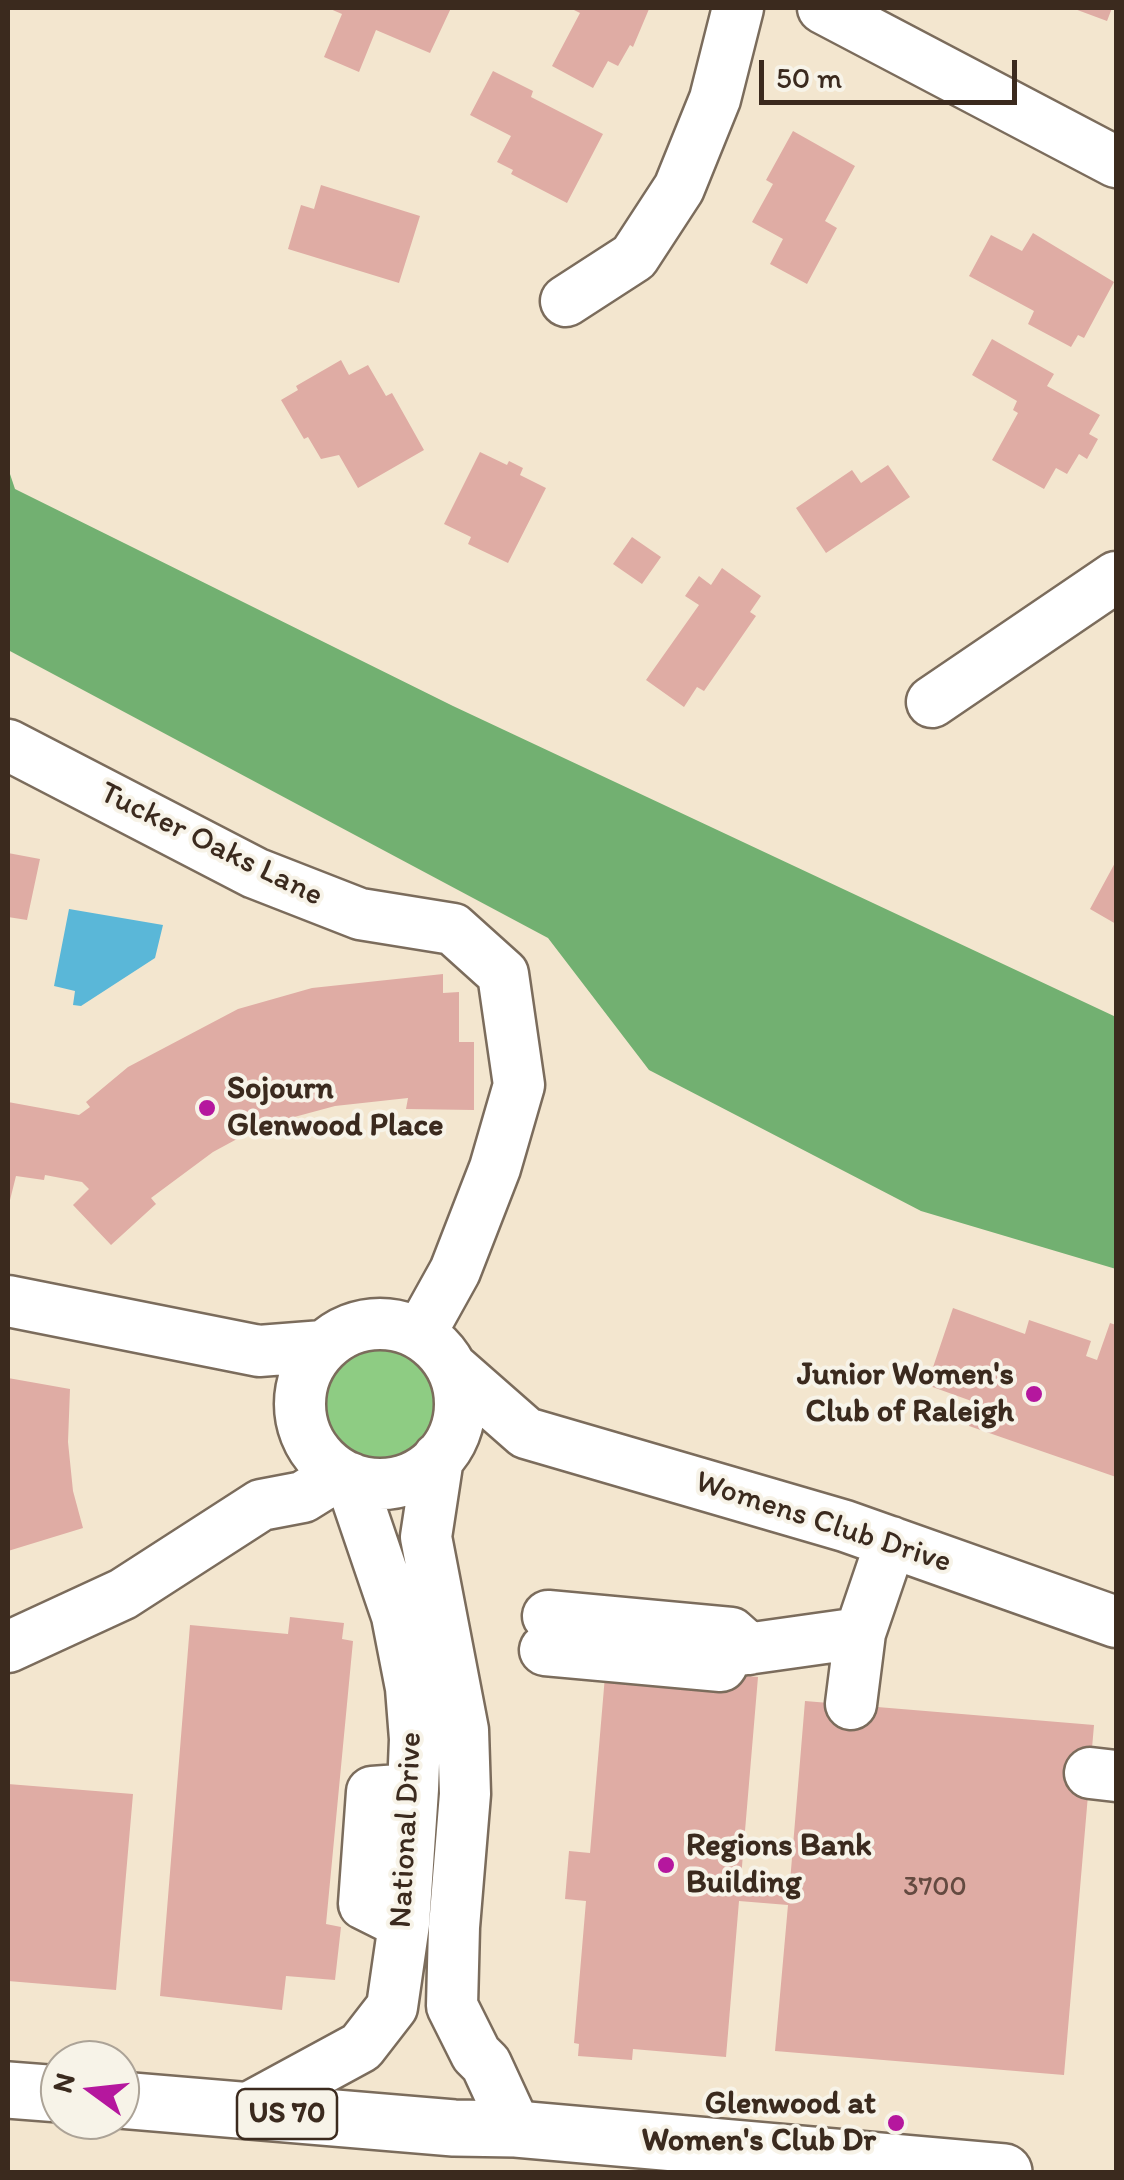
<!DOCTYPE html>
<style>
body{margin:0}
#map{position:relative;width:1124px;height:2180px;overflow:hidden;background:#f3e6cf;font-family:Itim,sans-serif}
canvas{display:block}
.frame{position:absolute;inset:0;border:10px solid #3b2a1e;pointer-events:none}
.north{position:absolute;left:40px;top:2040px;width:100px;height:100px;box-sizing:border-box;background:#f7f3e8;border:2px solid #aca397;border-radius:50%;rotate:285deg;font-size:28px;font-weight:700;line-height:40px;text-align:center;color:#3b2a1e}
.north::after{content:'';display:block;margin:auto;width:35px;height:45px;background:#b5179e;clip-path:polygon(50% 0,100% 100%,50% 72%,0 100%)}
.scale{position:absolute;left:759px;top:60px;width:258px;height:45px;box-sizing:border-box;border:5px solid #3b2a1e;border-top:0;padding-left:12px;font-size:30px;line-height:35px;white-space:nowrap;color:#3b2a1e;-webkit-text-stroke:8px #f7f3e8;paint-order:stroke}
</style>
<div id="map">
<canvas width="1124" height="2180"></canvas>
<div class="frame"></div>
<div class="north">N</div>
<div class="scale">50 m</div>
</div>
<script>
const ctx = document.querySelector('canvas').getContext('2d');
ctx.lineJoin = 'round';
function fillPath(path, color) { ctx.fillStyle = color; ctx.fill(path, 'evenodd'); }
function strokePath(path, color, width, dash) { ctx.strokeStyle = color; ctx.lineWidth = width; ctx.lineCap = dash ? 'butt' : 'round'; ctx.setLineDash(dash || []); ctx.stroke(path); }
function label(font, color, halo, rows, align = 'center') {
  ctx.font = font + ' Itim,sans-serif'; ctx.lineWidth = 8; ctx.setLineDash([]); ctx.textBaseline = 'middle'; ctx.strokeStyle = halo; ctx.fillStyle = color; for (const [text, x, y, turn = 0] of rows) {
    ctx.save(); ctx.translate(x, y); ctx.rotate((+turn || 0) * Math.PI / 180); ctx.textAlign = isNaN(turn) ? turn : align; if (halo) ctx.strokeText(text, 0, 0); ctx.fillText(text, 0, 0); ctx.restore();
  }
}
const green = new Path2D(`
 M317 1406a62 62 0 1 1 124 0a62 62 0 1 1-124 0Z`);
const forest = new Path2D(`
 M8,468L15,489L453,706L1116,1017V1269L921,1211L649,1070L548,938L8,650Z`);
const water = new Path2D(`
 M69,909L163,925L155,958L81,1006L73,1005L75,991L54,986Z`);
const building = new Path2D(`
 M328,8H451L430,53L376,30L359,72L324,57L342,14Z
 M570,8L649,9L633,47L630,45L618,66L608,61L593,88L552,66L580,13Z
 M1072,8H1112L1107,21Z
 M493,71L533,91L531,97L603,134L567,203L511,174L513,170L497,162L511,136L470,115Z
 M793,131L855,166L825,221L837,228L807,284L770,264L783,239L752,222L773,184L766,180Z
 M321,185L420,216L399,283L288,249L301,205L314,209Z
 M1033,233L1114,282L1084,338L1078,335L1071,347L1028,324L1034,311L969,276L991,235L1022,251Z
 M992,339L1054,374L1047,386L1100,415L1089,434L1098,439L1087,459L1079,454L1067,474L1056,468L1044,489L992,460L1018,413L1013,410L1017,401L972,375Z
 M341,360L349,375L368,365L386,396L392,393L424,450L358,488L339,455L321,459L308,437L304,439L281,400L298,390L296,386Z
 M480,452L507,465L509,461L523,468L520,475L546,488L508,563L468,544L471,537L444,524Z
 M888,465L910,497L826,553L796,508L852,470L861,483Z
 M632,537L661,557L642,584L613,564Z
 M722,568L761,596L750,612L756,616L704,691L697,687L684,707L646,680L699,605L685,596L699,576L711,585Z
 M8,853L40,859L27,920L8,917Z
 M1116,861V924L1090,909Z
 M443,974V993L459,992V1042H474V1110L406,1109L408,1098L335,1106L261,1126L213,1152L151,1198L156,1204L111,1245L73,1205L89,1189L82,1182L45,1175L44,1180L16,1176L8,1208V1102L79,1115L90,1107L86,1102L128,1067L238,1009L312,988Z
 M953,1308L1025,1334L1029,1320L1091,1341L1086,1356L1097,1360L1110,1323L1116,1325V1477L969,1426L977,1403L927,1385Z
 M8,1378L70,1389L68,1442L73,1491L83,1528L8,1551Z
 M290,1617L344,1623L342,1639L353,1641L326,1924L341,1927L335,1980L286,1976L282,2010L160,1996L190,1625L288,1634Z
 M606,1664L758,1677L741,1878L790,1882L805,1701L1094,1725L1064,2075L775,2051L788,1905L739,1901L726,2057L633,2049L632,2060L578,2056L579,2044L574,2043L586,1901L565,1899L569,1851L590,1853Z
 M8,1784L133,1794L116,1990L8,1981Z`);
const minor = new Path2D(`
 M823,8L1116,162
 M566,301L634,257L679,188L715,99L738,8
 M932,702L1116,577
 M8,745L255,873L360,914L453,929L503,974L519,1085L495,1168L455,1271L420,1334
 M8,1301L259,1351L323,1346
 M300 1404a80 80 0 1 1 160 0a80 80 0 1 1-160 0Z
 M452,1368L526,1433L845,1526L1116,1622
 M438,1458L426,1537L463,1730L465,1794L454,1927L452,2006L476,2054L486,2064L516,2129
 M548,1616L731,1633L749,1649
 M8,1647L123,1594L261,1505L303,1497L340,1474
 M545,1650L721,1666L723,1663
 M716,1650L732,1651L860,1633
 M851,1704L860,1633L891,1542
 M1090,1773L1116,1776
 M404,1924L364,1904L372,1792L413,1789
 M245,2110L361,2047L392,2007L404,1924L413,1789L415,1739L411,1688L397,1616L350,1478`);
const major = new Path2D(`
 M8,2090L60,2094
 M120,2100L454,2128L516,2129L1004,2172`);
const markers = [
 [207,1108,10,"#b5179e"],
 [1034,1394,10,"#b5179e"],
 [666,1865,10,"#b5179e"],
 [896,2123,10,"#b5179e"]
];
const numberNames = [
 ["3700",935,1888]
];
const shields = [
 [287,2114,100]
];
const shieldNames = [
 ["US 70",287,2114]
];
const streetNames = [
 ["Tucker Oaks Lane",211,845,26],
 ["Womens Club Drive",823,1523,18],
 ["National Drive",407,1830,-87]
];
const poiNames = [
 ["Sojourn",227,1090],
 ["Glenwood Place",227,1127],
 ["Junior Women's",1014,1376,"right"],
 ["Club of Raleigh",1014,1413,"right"],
 ["Regions Bank",686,1847],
 ["Building",686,1884],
 ["Glenwood at",876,2105,"right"],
 ["Women's Club Dr",876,2142,"right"]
];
fillPath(green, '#8ecc83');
fillPath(forest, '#72b071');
fillPath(water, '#5ab7d8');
fillPath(building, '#dfaca4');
strokePath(minor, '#7b6c5c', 55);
strokePath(major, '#7b6c5c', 60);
strokePath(minor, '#fff', 50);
strokePath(major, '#fff', 55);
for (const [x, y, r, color] of markers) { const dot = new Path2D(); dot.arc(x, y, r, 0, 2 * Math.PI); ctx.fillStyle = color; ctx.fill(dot); strokePath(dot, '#f7f3e8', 4); }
label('28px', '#644a40', null, numberNames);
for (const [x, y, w] of shields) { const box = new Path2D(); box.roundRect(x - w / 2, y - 25, w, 50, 8); ctx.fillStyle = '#f7f3e8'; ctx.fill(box); strokePath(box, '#3b2a1e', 2.5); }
label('bold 30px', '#3b2a1e', null, shieldNames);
label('32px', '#3b2a1e', '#f7f3e8', streetNames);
label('bold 32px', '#3b2a1e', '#f7f3e8', poiNames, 'left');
</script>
